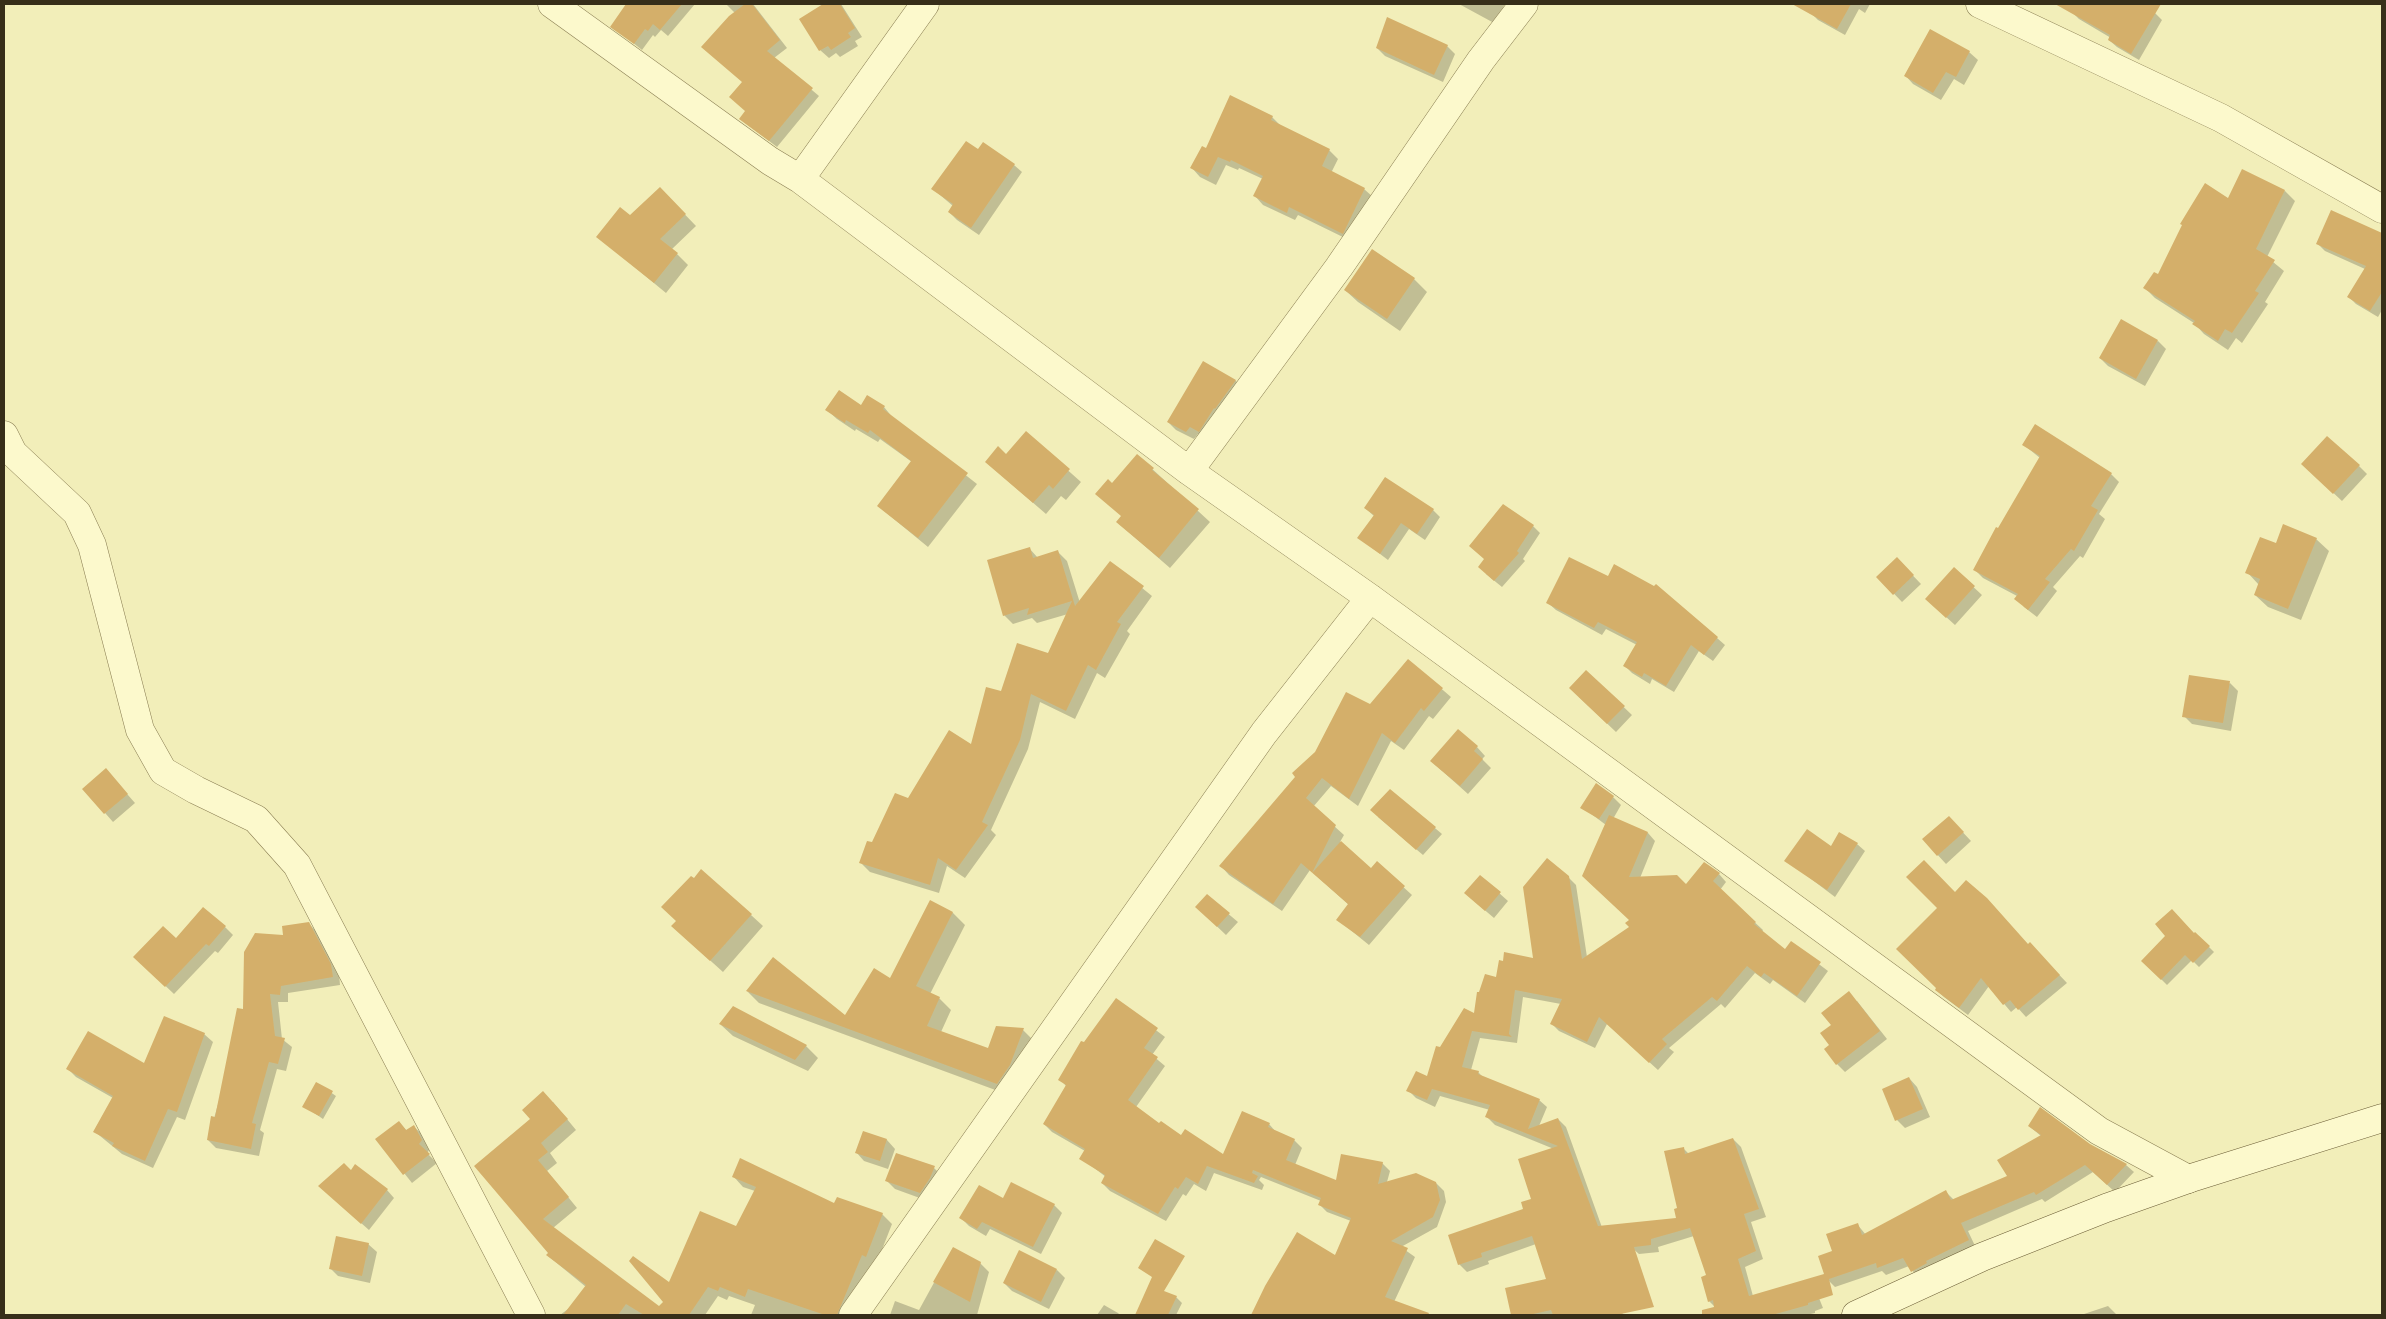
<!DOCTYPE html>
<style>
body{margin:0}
#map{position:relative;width:2386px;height:1319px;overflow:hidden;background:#f2eeb9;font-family:Spectral,serif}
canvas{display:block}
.frame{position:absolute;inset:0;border:5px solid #372e19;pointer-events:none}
</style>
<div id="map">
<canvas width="2386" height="1319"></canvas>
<div class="frame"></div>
</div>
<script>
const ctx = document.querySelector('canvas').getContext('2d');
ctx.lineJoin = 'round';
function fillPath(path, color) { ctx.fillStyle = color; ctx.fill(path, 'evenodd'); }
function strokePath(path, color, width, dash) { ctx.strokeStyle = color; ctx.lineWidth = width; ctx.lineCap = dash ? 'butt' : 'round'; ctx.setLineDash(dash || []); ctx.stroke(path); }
const shadow = new Path2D(`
 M628,4H695L668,36L661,30L655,37L653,35L642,50L612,26Z
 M726,4H753L787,48L774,58L819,96L777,147L740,119L746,111L735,13Z
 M825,4H841L862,37L855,41L858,46L840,57L836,53L829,58L820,50L801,19Z
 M1459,4H1505L1494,23Z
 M1817,4H1870L1865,13L1859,9L1845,35L1818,20L1811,13Z
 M2076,4H2138L2155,13L2162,20L2139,60L2117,47L2109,40L2111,38L2079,19L2072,12Z
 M1930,31L1969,52L1978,60L1964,85L1954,79L1941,100L1913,84L1905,75Z
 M1447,46L1455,54L1443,82L1385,56L1377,48Z
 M1272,117L1281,126L1329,150L1338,159L1331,173L1364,189L1373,197L1351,241L1298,215L1295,220L1263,205L1255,196L1263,179L1239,168L1238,170L1226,165L1216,185L1200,177L1192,168L1206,150Z
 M979,151L1014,165L1022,172L979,235L957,220L949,212L953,206L933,189Z
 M2285,191L2295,201L2267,257L2284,271L2265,302L2268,304L2242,343L2236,338L2228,350L2204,334L2194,323L2155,298L2145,288L2158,276L2229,199Z
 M671,200L696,226L672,249L688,265L666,293L598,237L630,217Z
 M2332,212L2382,234V310L2378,317L2356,304L2349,297L2365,269L2325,251L2318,244Z
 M1414,279L1427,292L1400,331L1358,302L1345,290Z
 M2158,341L2166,349L2145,386L2108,366L2100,358Z
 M1203,363L1236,381L1243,389L1207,439L1198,434L1194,439L1176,430L1168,422Z
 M884,407L893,418L977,484L928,547L878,506L912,462L880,439L878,442L856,429L855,431L837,419L827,410Z
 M2036,426L2111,474L2119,482L2099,514L2105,519L2083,558L2080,556L2053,587L2057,591L2037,617L2024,607L2017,596L1983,578L1975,570L2040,458L2024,445Z
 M1026,433L1081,482L1066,500L1061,496L1046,514L986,462L1006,456Z
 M1137,455L1210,522L1170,568L1117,522L1122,517L1112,484Z
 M2359,466L2367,474L2342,501L2311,472Z
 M1365,508L1433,510L1440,517L1425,540L1409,529L1388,560L1359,538L1374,516Z
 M1533,526L1540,533L1523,559L1525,561L1502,587L1486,574Z
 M2316,539L2329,551L2301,620L2268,607L2255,595L2259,585L2247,572Z
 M1029,548L1038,558L1058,552L1067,561L1080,603L1110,562L1152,596L1127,631L1130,634L1105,678L1097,673L1075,719L1040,702L1028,749L991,830L996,835L965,878L947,866L939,893L870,872L861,863L872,844L909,800L972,746L1002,692L1048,654L1068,614L1037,623L1032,618L1013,624L1004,615Z
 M1897,559L1921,584L1902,602L1878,577Z
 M1954,569L1982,595L1955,625L1935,607Z
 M1548,603L1717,638L1725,645L1713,661L1699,651L1674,692L1652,679L1650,684L1632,673L1624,665L1637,645L1606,629L1602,635L1556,610Z
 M1408,660L1451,697L1433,719L1429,716L1404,750L1391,741L1358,806L1331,786L1313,807L1344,835L1340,842L1371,870L1377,863L1412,895L1369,945L1338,920L1349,905L1310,870L1282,911L1229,875L1221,866L1370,705Z
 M1586,671L1632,715L1616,732L1579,697Z
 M2230,683L2238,691L2231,731L2192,724L2184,716Z
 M1477,747L1485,756L1482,759L1491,768L1468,794L1431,761Z
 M106,770L135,803L113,822L84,789Z
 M1390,790L1442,834L1423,855L1378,817Z
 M1613,797L1621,805L1613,819L1648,833L1655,841L1640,878L1686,886L1719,874L1726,882L1720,890L1763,930L1762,932L1785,951L1791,943L1828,971L1805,1003L1773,980L1770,984L1755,973L1725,1008L1721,1004L1669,1048L1674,1052L1658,1070L1607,1024L1595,1048L1559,1031L1552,1024L1561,1004L1523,997L1517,1043L1480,1038L1471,1070L1478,1072L1484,1078L1539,1100L1547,1107L1539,1126L1558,1119L1566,1127L1604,1233L1623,1315H1512L1506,1289L1548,1280L1536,1244L1488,1261L1489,1264L1467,1272L1459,1264L1525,1210L1532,1200L1554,1149L1495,1125L1487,1117L1490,1110L1440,1096L1435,1107L1416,1098L1408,1090L1428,1078L1441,1048L1475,1015L1480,993L1497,979L1535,960L1568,877L1576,885L1587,957L1631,927L1606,825L1582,807Z
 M1957,826L1971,841L1946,864L1924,840Z
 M1857,844L1865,851L1835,897L1786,860L1832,848Z
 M1480,876L1508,901L1494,918L1474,901Z
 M1955,894L2028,945L2030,944L2067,983L2026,1017L2017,1007L2011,1012L1989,986L1968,1015L1944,997L1937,990Z
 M1207,896L1238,922L1226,935L1205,915Z
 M930,902L953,913L965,925L930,994L939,998L951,1010L941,1032L988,1050L997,1027L1023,1030L1035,1042L1009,1095L759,1003L747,991L846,1017L890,980Z
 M751,915L763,926L723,972L672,926Z
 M308,923L316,931L339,973L340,985L288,993V1002H278L282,1039L292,1047L286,1071L277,1069L260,1130L264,1133L259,1156L216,1148L208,1140L244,1011L285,936Z
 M225,927L233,935L218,953L215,951L174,994L135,957L176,940Z
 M2195,933L2214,952L2199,967L2192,960L2167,985L2143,961Z
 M1116,1000L1165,1037L1152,1055L1165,1066L1136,1107L1159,1125L1223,1156L1269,1124L1276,1132L1294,1140L1302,1148L1295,1165L1337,1182L1382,1163L1390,1171L1387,1182L1436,1183L1444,1191L1446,1202L1437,1227L1401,1247L1415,1257L1394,1302L1402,1310V1315H1259L1255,1311L1335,1256L1351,1221L1327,1212L1320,1205L1321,1201L1261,1177L1259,1180L1264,1185L1262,1190L1214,1173L1206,1191L1194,1184L1186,1196L1183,1194L1166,1221L1110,1191L1102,1183L1106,1177L1081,1158L1085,1151L1052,1132L1044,1124L1066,1086L1060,1079Z
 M1857,1001L1887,1039L1845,1072L1837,1064L1831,1045L1833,1025Z
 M720,1024L806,1046L818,1058L808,1071L733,1036Z
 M204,1034L213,1042L185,1120L177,1117L153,1168L122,1154L94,1131L113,1098L76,1077L68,1069L145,1065Z
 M1909,1078L1917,1087L1930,1117L1905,1128L1897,1120Z
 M317,1083L336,1096L323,1119L304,1106Z
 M553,1102L576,1130L550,1153L557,1163L547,1171L577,1208L553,1228L660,1308L665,1302L670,1284L736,1228L755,1191L743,1187L734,1177L835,1205L882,1214L892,1224L876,1265L872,1264L851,1315H751L755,1305L729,1296L727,1300L718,1296L705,1315H560L572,1306L586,1287L547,1255L549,1253L476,1166Z
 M399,1122L407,1131L413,1126L422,1134L430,1149L427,1153L437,1163L412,1183L377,1139Z
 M2029,1126L2089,1145L2126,1165L2134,1172L2115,1192L2093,1172L2045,1202L2042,1199L1968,1231L1976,1248L1919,1279L1909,1266L1886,1275L1882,1271L1835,1287L1827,1279L1834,1252L1857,1224L1866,1235L1946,1192L1954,1200L2008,1177L2041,1136Z
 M863,1133L887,1140L895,1149L888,1169L864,1161L856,1152Z
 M1733,1139L1741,1147L1766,1217L1751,1222L1763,1259L1745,1267L1753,1296L1815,1288L1823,1308L1815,1311V1313L1806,1315H1718L1716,1308L1709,1301L1708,1276L1694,1236L1658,1247L1659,1252L1639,1254L1631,1247L1678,1219L1683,1148L1689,1154Z
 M934,1168L942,1176L928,1201L895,1189L887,1181Z
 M352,1172L387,1190L394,1198L369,1230L327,1193Z
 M1003,1200L1054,1205L1062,1213L1041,1254L990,1229L986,1236L969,1226L961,1218Z
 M368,1244L377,1252L370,1283L338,1276L330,1268Z
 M953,1248L980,1263L989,1272L977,1315H890L895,1301L919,1310Z
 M1057,1270L1065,1278L1049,1309L1012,1291L1004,1283Z
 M1160,1290L1176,1297L1182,1303L1176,1315H1149Z
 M1104,1305L1118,1313L1120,1315H1097Z
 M2108,1306L2117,1315H2081Z`);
const building = new Path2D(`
 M626,4H682L660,30L653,24L648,31L645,29L634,44L610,27Z
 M745,4H752L780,40L767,51L813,88L769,141L739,119L745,111L729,97L742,82L701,47L729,16Z
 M823,4H840L855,28L848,33L851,37L831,50L828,46L819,51L799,19Z
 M1792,4H1851L1837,29Z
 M2055,4H2161L2131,54L2108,40L2110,35Z
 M1387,17L1448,45L1434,75L1376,48Z
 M1930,29L1970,51L1956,77L1946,72L1933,93L1904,76Z
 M1230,95L1273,116L1271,120L1330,149L1322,166L1365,188L1343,234L1289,207L1287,213L1253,196L1263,176L1231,160L1230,162L1218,157L1208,177L1190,168L1202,146L1206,148Z
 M966,141L978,149L983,142L1015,164L971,228L948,212L953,204L931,189Z
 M2242,169L2285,190L2256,249L2275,260L2255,291L2259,293L2232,333L2225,329L2218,341L2192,324L2195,321L2143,288L2154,272L2158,274L2182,225L2180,224L2205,183L2228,198Z
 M660,187L686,214L660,239L678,253L654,283L596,237L620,207L630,215Z
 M2331,210L2382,233V292L2370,311L2347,297L2366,266L2316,244Z
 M1372,249L1415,278L1387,319L1344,290Z
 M2121,319L2158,340L2136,379L2099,358Z
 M1203,361L1236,380L1215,409L1214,408L1199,432L1190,427L1186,432L1167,422Z
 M839,390L861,405L867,395L885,406L883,409L968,473L918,538L877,506L911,461L870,430L868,433L846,420L845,423L825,410Z
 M2035,424L2112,473L2091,506L2098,510L2074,551L2071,549L2045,579L2050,582L2028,610L2014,599L2018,594L1973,570L1996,527L1998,528L2040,456L2022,445Z
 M1026,431L1070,469L1053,489L1049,485L1033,503L985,462L998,446L1006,454Z
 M2327,436L2360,465L2333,494L2301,464Z
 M1137,454L1154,468L1152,470L1199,509L1159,558L1116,522L1121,516L1095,494L1108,479L1112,483Z
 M1385,477L1434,509L1417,534L1401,523L1380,554L1357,538L1374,515L1364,508Z
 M1503,504L1534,525L1517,551L1519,553L1494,581L1478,567L1484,559L1469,546Z
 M2283,524L2317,538L2288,609L2254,595L2260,579L2245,573L2260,537L2276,543Z
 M1030,547L1033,558L1058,550L1075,606L1110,561L1144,586L1117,622L1121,624L1096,670L1088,665L1066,711L1031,694L1020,740L982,822L988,825L956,870L938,858L930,885L859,863L867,841L872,842L895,793L908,798L949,730L971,744L986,687L1001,691L1017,643L1048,653L1072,601L1027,615L1029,608L1003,616L987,560Z
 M1569,557L1608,576L1614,564L1654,586L1656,584L1718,637L1704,655L1691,645L1666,686L1644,673L1642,677L1623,666L1637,642L1598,622L1594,628L1546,603Z
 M1897,557L1914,575L1893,595L1876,577Z
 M1954,567L1975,586L1946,618L1925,599Z
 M1408,659L1443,688L1424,711L1421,708L1395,743L1382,733L1349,799L1322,778L1306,798L1336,825L1312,873L1341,841L1371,868L1377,861L1405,886L1360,937L1336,920L1348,904L1301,863L1273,904L1219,866L1295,777L1292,773L1315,752L1346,692L1370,704Z
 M1586,670L1625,706L1607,724L1569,688Z
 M2189,675L2230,681L2223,723L2182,717Z
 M1458,729L1478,746L1474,751L1483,759L1460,786L1430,761Z
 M106,768L128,794L104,814L82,789Z
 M1596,783L1614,796L1599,819L1580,808Z
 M1390,789L1436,827L1416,850L1370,810Z
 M1609,815L1648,832L1629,877L1677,875L1686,884L1704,862L1720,873L1713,881L1756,922L1754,924L1785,949L1791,941L1821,962L1797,996L1764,973L1761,977L1747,966L1717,1001L1712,997L1662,1039L1667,1044L1649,1063L1599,1017L1587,1042L1550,1024L1562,999L1515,990L1509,1034L1512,1037L1472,1031L1462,1067L1479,1071L1478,1074L1540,1099L1528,1129L1558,1118L1598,1226L1676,1218L1674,1209L1677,1208L1664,1151L1684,1147L1685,1154L1733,1138L1759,1209L1744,1214L1756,1251L1738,1259L1749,1296L1824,1274L1818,1256L1832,1251L1826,1234L1858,1223L1862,1235L1946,1190L1951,1200L2007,1176L1997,1160L2041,1135L2028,1126L2040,1107L2090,1144L2127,1164L2107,1185L2085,1165L2036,1195L2034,1192L1961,1223L1969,1240L1926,1261L1927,1263L1911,1272L1903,1258L1877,1268L1876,1263L1829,1279L1833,1295L1808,1303V1305L1772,1315H1702V1310L1714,1307L1713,1300L1708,1302L1701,1277L1706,1275L1690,1228L1651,1239V1245L1634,1247L1654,1307L1616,1315H1553L1551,1310L1529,1315H1511L1505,1288L1546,1279L1532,1236L1481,1253L1482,1257L1458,1265L1448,1235L1523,1209L1521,1202L1531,1199L1518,1159L1558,1146L1485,1117L1490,1105L1432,1089L1427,1100L1406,1091L1416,1071L1427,1076L1436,1046L1440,1047L1464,1008L1474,1013L1477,992H1479L1485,974L1496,977L1499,960L1503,961L1504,952L1533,958L1523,887L1547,858L1569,876L1582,959L1629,927L1625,923L1629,920L1582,876Z
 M1949,816L1964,832L1937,856L1922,839Z
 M1807,829L1831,846L1839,832L1858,843L1827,890L1784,861Z
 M1924,860L1955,892L1966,880L1987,898L2028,944L2030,942L2060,975L2018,1010L2010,1000L2003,1005L1981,978L1959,1008L1935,990L1936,988L1896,949L1937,908L1906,877Z
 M701,869L752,914L710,961L671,926L676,921L661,907L691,876L694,878Z
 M1480,875L1501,892L1485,911L1464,893Z
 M1207,894L1230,913L1217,927L1195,907Z
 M930,900L953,912L916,986L940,997L927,1026L988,1048L996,1026L1024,1028L1010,1065L997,1084L746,991L773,957L845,1015L874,968L890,978Z
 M203,907L226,926L209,946L206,944L165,987L133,957L163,926L176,938Z
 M2172,909L2194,933L2195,932L2210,946L2193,963L2185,955L2161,980L2141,961L2165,936L2155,924Z
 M309,922L331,964L333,977L281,986L280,995L270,994L275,1036L285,1038L278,1064L269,1062L252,1123L256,1124L251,1149L207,1140L211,1116L215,1117L237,1008L243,1009L244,952L255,933L283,935L282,926Z
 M1849,991L1880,1031L1836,1065L1824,1049L1829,1045L1820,1033L1831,1025L1821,1013Z
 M1116,998L1158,1028L1144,1048L1158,1057L1128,1100L1159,1123L1161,1121L1181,1135L1185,1129L1223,1154L1242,1111L1270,1123L1268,1127L1295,1139L1286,1160L1336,1180L1341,1154L1383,1162L1378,1184L1416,1173L1436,1182L1440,1200L1433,1217L1391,1241L1408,1248L1385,1297L1429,1313L1428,1315H1251L1265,1286L1297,1232L1335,1255L1351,1218L1318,1205L1321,1198L1253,1170L1252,1173L1258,1176L1254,1183L1207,1166L1198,1184L1186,1177L1178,1189L1175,1187L1158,1214L1101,1183L1105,1175L1079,1159L1085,1149L1043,1124L1066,1085L1058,1080L1081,1041L1084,1042Z
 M733,1006L807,1045L795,1060L719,1024Z
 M164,1016L205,1033L177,1112L168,1109L145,1161L112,1146L114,1143L93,1132L113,1096L66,1069L88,1031L144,1063Z
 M1909,1077L1923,1109L1895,1121L1882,1089Z
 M316,1082L333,1091L319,1116L302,1107Z
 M543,1091L568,1119L541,1143L548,1152L538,1160L569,1197L543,1219L659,1306L663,1302L629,1261L633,1256L669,1282L700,1211L736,1226L756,1187L732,1177L740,1158L834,1203L837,1197L883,1213L866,1257L862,1255L837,1315H825L748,1289L745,1297L720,1287L718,1291L708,1287L689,1315H644L626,1304L618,1315H563L586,1285L546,1255L548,1253L474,1166L530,1119L522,1110Z
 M399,1121L406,1130L414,1125L422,1140L419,1144L430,1154L403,1175L375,1139Z
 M863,1131L887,1139L880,1161L855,1153Z
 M896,1153L935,1166L930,1178L920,1193L885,1181Z
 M344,1163L351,1170L355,1164L388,1189L361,1224L318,1186Z
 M1011,1182L1055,1204L1033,1247L982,1222L977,1229L959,1218L979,1185L1003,1198Z
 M336,1236L369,1243L362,1276L329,1269Z
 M1155,1239L1185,1256L1164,1291L1177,1296L1168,1315H1135L1152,1277L1138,1268Z
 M953,1247L981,1262L970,1302L933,1282Z
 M1019,1250L1057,1269L1041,1302L1003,1283Z`);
const minor = new Path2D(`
 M552,4L770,161L800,179L1189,471L1370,598L2099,1131L2188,1179
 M1980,4L2221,118L2382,209
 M800,179L925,4
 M4,435L13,453L77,513L92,545L140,730L163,771L196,790L256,819L297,865L531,1315
 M1189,471L1339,267L1481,60L1524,4
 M853,1315L1264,733L1370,598`);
const secondary = new Path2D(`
 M1856,1315L1982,1257L2106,1208L2188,1179L2382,1118`);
fillPath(shadow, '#0003');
fillPath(building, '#d4af6a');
strokePath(minor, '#897d52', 29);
strokePath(secondary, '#6b5d36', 29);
strokePath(minor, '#fcf9cc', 28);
strokePath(secondary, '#fcf9cc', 28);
</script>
